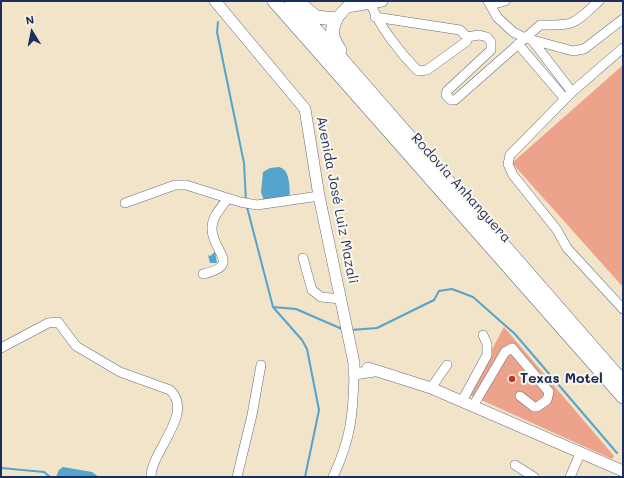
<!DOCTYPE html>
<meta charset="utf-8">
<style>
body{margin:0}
#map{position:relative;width:624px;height:478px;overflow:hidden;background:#f1e4c8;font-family:Mali,sans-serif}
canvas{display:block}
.frame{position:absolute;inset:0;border:2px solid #1b2f5e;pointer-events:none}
.north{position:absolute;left:12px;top:12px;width:40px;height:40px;-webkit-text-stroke:3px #fbf7ec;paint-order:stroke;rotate:350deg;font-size:11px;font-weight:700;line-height:16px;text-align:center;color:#1b2f5e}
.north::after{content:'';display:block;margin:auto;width:14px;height:18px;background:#1b2f5e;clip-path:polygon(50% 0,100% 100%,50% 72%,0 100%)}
</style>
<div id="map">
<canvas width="624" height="478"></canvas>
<div class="frame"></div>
<div class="north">N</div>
</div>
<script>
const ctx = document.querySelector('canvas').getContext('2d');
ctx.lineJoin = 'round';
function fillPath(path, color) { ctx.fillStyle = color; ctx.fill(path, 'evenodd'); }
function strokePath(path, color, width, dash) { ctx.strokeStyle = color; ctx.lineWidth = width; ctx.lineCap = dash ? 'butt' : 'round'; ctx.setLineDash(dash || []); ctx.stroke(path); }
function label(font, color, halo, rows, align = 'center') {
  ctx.font = font + ' Mali,sans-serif'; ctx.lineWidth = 4; ctx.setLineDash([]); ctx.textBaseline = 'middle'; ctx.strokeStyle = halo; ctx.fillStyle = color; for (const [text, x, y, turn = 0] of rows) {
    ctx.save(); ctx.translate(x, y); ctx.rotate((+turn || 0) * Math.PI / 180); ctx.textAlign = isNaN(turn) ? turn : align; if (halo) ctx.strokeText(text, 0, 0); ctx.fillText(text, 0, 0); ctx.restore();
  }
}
const water = new Path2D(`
 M279,167C290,170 289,184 290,194L286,197L264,201L261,192L263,172L270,168Z
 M215,252L217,263H210L208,255L210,256Z
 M63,467L92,472L99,477H56L59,470Z`);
const stream = new Path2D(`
 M218,22L217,32L244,163L246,201
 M247,207L273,307L302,340L307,349L319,410L305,477
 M273,307L296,309L342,329
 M351,330L377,328L434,300L439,291L452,289L473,297L515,334L617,453
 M1,468L44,472L50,477`);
const building = new Path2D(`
 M623,65V287L512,163Z
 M504,327L614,456L612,459L468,394Z`);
const minor = new Path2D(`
 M488,1L497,17L513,32L525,38L573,51L584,49L623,19
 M370,2C379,26 400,53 418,71L427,70L467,41V37L460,30L375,17
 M491,5L505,1
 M467,37L479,35L487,37L491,42V50L447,91L446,95L451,100H455L540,25C575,26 574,24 599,1
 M532,40L572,92
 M518,44L565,99
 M623,48L572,92L510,155L508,164L513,175L557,230L567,248L623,309
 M125,203L175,185H186L240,202L257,205L319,196
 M303,258L312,290L321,297L341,299
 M203,274C243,265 211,251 212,228C212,216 222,207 228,198
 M1,348L48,323L58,322L76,346L120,372L170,390C195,413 151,451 151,477
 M431,388L447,365
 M462,401L487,355V344L483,335
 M473,406L505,352L512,348L549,392L547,400L537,407H534L520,396
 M515,465L534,477
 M237,477L252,415L261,365
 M333,477C351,438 353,416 354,374
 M570,477L580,454`);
const major = new Path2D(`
 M215,1L305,109L319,196L354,363V374L374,371
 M336,19L347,7L382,1
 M368,368L431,388L623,471`);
const highway = new Path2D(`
 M274,1L623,397
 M291,1L623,382
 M303,6L316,17L336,19C330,31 332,39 340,50`);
const markers = [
 [512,379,4,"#c8321e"]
];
const streetNames = [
 ["Rodovia Anhanguera",461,188,48],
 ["Avenida José Luiz Mazali",337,200,79]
];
const poiNames = [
 ["Texas Motel",520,379]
];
fillPath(water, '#54a4ce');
strokePath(stream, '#54a4ce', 2);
fillPath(building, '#eda28b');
strokePath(minor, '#666e83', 10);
strokePath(major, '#666e83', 12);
strokePath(highway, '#666e83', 14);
strokePath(minor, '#fff', 9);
strokePath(major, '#fff', 11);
strokePath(highway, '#fff', 13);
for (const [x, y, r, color] of markers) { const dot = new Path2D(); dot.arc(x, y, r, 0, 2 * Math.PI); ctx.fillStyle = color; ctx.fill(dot); strokePath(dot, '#fbf7ec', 1.5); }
label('14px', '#1b2f5e', '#fbf7ec', streetNames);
label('bold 14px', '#1b2f5e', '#fbf7ec', poiNames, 'left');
</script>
